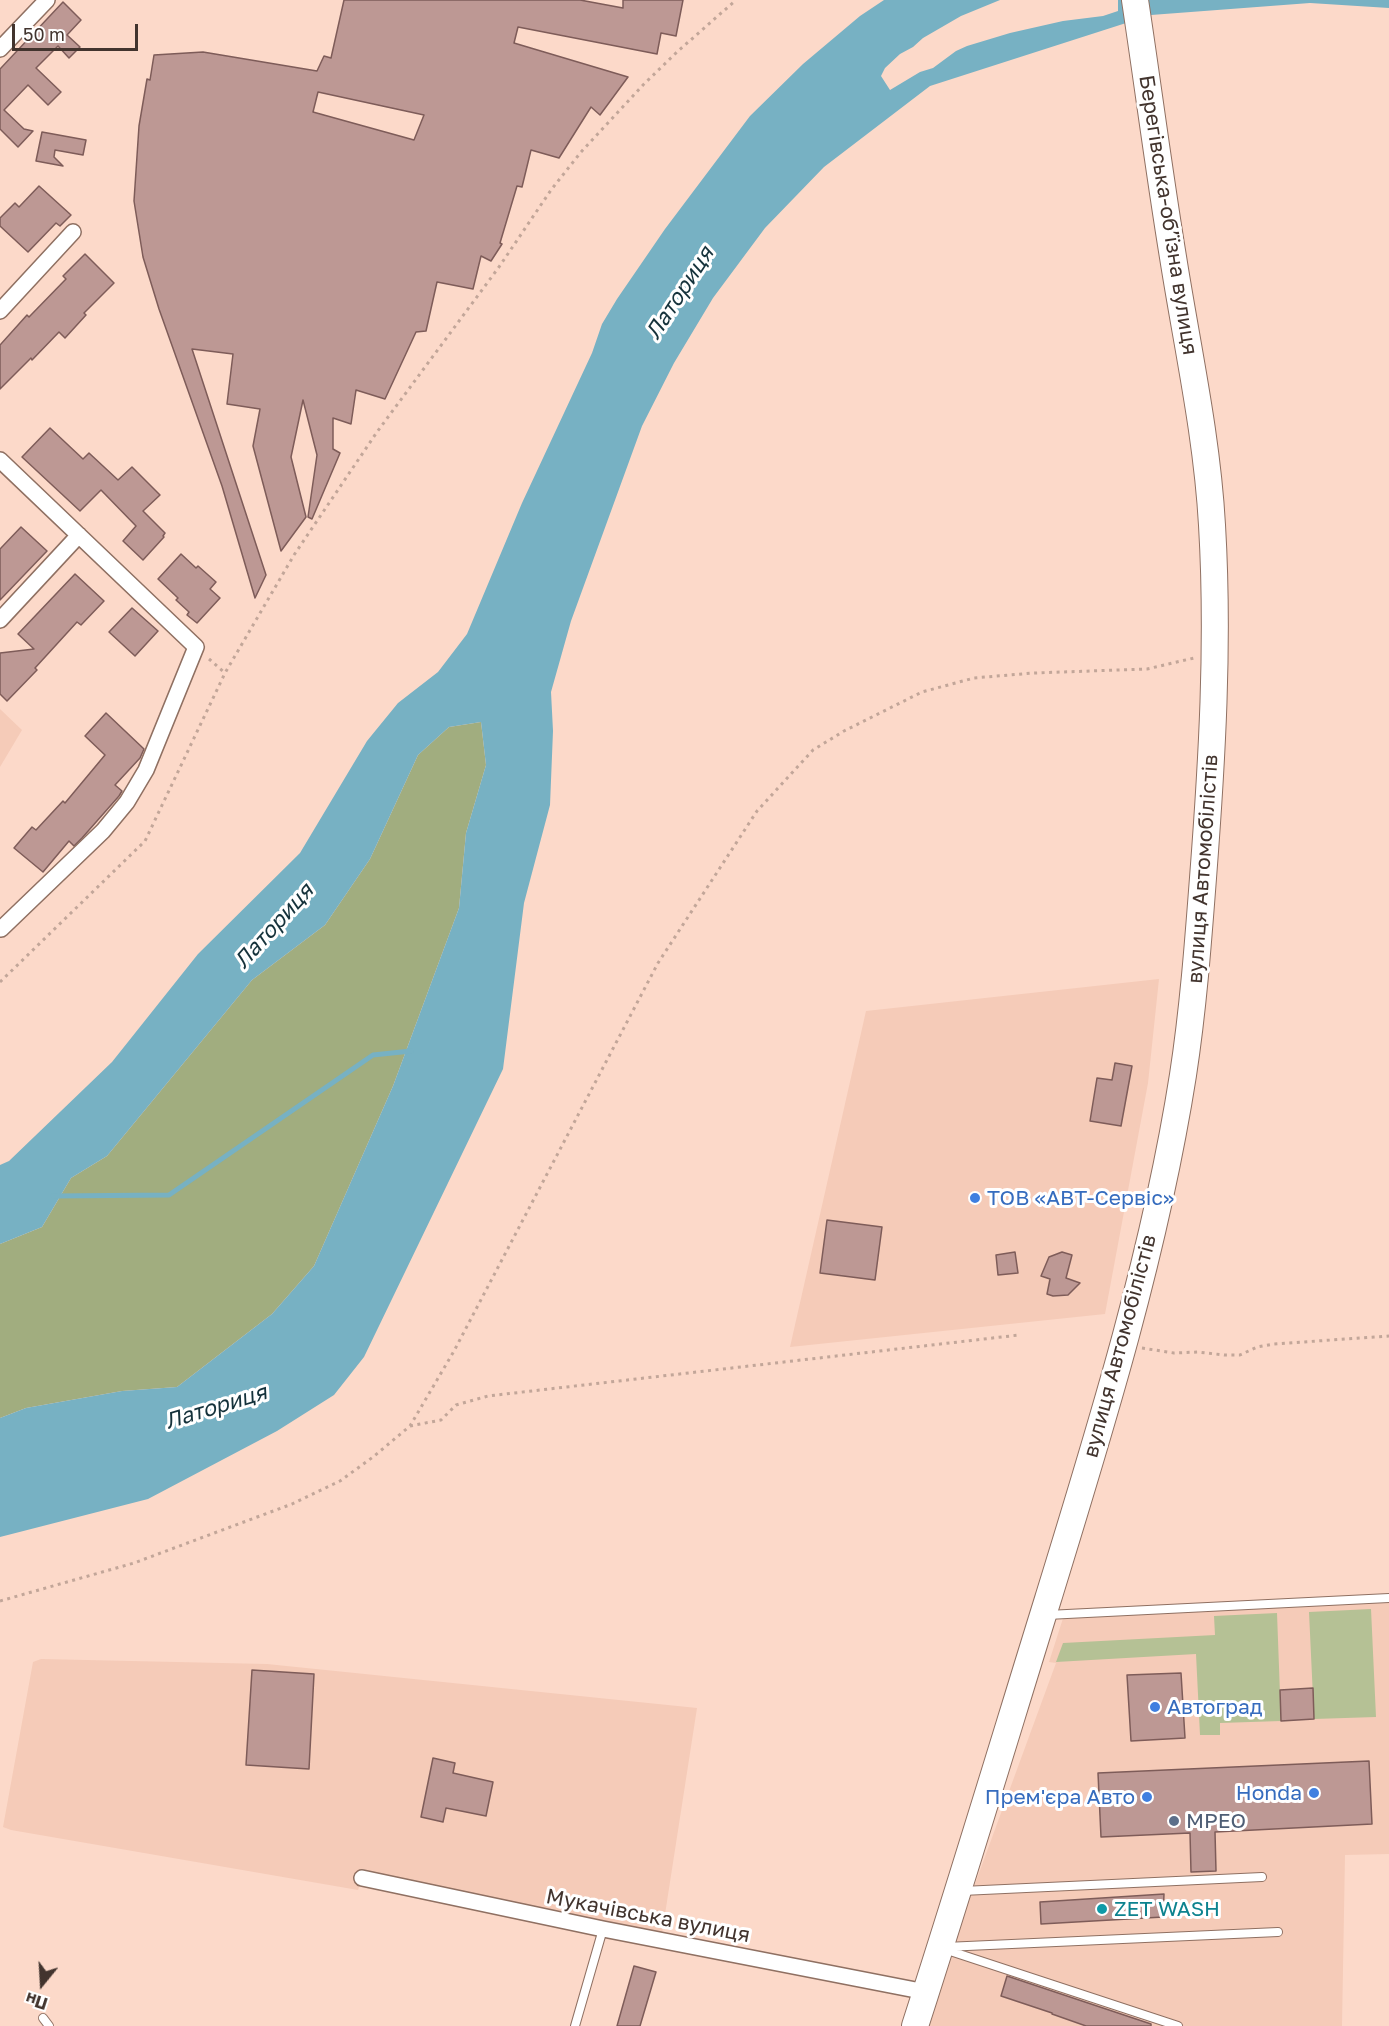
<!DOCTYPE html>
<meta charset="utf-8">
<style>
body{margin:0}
#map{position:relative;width:1389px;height:2026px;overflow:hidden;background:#fcd9c9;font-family:"Golos Text",sans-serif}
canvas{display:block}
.north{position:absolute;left:12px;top:1954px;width:60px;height:60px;-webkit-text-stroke:4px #fff;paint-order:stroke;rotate:198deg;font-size:16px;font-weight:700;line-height:24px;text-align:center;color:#42342e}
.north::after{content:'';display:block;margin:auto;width:21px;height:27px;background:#42342e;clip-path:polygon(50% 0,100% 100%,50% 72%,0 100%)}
.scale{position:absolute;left:12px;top:24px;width:126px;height:27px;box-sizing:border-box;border:3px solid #42342e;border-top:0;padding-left:8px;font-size:18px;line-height:21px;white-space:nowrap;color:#42342e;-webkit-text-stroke:4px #fff;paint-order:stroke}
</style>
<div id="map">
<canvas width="1389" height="2026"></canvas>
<div class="north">Пн</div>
<div class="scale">50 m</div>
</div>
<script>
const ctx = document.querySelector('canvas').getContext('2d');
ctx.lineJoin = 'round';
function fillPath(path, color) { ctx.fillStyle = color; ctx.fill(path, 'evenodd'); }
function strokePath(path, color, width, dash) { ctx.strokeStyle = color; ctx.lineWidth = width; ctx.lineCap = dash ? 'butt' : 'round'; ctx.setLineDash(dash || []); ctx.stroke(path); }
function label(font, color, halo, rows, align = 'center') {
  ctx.font = font + ' "Golos Text",sans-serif'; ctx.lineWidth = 6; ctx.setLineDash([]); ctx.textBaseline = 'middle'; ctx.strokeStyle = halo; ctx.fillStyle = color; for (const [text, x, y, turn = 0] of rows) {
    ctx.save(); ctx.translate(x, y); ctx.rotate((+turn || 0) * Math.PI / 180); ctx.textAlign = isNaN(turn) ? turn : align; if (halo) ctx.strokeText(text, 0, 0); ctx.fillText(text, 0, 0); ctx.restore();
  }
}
const built = new Path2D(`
 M0,709L22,730L0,767Z
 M1159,979L1148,1083L1105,1314L790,1347L866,1011Z
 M1389,1594V1854L1345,1855L1342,2026H927L953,1944L1056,1663L1049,1662L1066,1609Z
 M41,1659L267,1664L697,1708L661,1940L362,1879L358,1890L11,1830L3,1827L33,1662Z`);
const green = new Path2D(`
 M1371,1609L1376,1717L1314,1719L1309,1612Z
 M1277,1613L1281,1721L1220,1723V1735H1200L1196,1654L1056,1662L1063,1643L1215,1635L1214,1616Z`);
const forest = new Path2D(`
 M481,722L486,765L466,833L459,908L393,1086L314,1266L272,1314L177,1387L122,1391L26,1408L0,1418V1244L42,1227L71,1178L107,1156L252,980L325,925L370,859L418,755L449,727Z`);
const water = new Path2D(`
 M884,0H1000L961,16L923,38L913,47L900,54L885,68L881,76L890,90L920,72L933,68L956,51L967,46L1010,33L1063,21L1103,16L1118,11V0H1389V8L1310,3L1151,15L930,86L824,167L765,228L713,298L674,363L642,426L571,621L551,692L553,731L550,805L524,903L503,1069L364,1357L334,1395L277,1431L148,1499L0,1537V1418L26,1408L122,1391L177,1387L272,1314L314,1266L393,1086L459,908L466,833L486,765L481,722L449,727L418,755L370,859L325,925L252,980L107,1156L71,1178L42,1227L0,1244V1165L9,1161L112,1062L198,954L300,853L367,741L398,703L438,672L467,634L522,503L592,353L602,324L617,299L665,229L750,116L803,64L860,16Z`);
const stream = new Path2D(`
 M53,1196L169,1195L373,1055L411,1051`);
const building = new Path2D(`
 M344,0H580L623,8V0H683L676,36L661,33L657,54L518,27L514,43L628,77L600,115L591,107L559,158L531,150L522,187L517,186L500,243L502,244L491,261L481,256L473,289L437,282L426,331L416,332L385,399L356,390L351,424L333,418V449L340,453L312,519L308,517L317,455L303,400L291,457L306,517L281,551L253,446L260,409L227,404L233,354L192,349L266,575L255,598L222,486L159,309L143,257L134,201L139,126L147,79L150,80L154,55L203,52L317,71L324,56L331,58ZM318,92L424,115L414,140L313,112Z
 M63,2L81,20L67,35L80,47L69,58L58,46L36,68L61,92L48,105L28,85L4,110L24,129L33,131L18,147L0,129V69Z
 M42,132L86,140L83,155L55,150L54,157L63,166L36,161Z
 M39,186L71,215L60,226L56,223L28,252L0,226V218L15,203L19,207Z
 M85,254L114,283L84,313L86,315L65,338L59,332L32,360L31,358L0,389V345L27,315L29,317L66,279L63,276Z
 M50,428L83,459L89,453L118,480L132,467L160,495L143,511L165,533L163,536L164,537L143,560L123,541L136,526L101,490L80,511L22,457Z
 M21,527L47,551L0,600V549Z
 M181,554L196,568L198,566L216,582L210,589L220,598L197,623L187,615L189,612L176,600L178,598L158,579Z
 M75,574L104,601L81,625L77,622L35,668L37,670L7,701L0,694V653L34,649L18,634Z
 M132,608L158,631L135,656L109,632Z
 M106,713L144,749L140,758L115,785L122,791L119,796L82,838L74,846L69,841L43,872L14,848L32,827L36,830L63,801L65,803L105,755L85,736Z
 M1115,1063L1132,1066L1121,1126L1090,1121L1097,1078L1112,1080Z
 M827,1220L882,1227L875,1280L820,1273Z
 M1015,1252L1018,1273L998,1275L996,1255Z
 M1062,1252L1072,1255L1066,1278L1080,1283L1068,1295L1053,1296L1047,1294L1050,1279L1041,1276L1049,1257Z
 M252,1670L314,1674L309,1769L246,1765Z
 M1181,1673L1185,1738L1131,1741L1127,1675Z
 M1313,1688L1314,1719L1281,1721L1280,1690Z
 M433,1758L455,1763L453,1773L493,1782L486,1816L446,1808L443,1822L421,1817Z
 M1369,1761L1372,1824L1215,1832L1216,1871L1191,1872L1190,1833L1101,1837L1098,1773Z
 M1164,1894L1163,1917L1041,1924L1040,1902Z
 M634,1966L656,1972L640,2026H617Z
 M1007,1976L1151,2024V2026H1086L1052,2014V2013L1001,1996Z`);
const path = new Path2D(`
 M209,659L225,673
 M0,982L145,841L225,673L294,555L377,432L499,267L551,190L581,152L643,85L677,52L736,0
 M1142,1348L1174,1353L1198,1352L1224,1355H1240L1257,1347L1274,1344L1389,1336
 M410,1426L441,1420L456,1405L488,1396L1019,1335
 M0,1601L134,1563L292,1504L340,1481L373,1457L410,1426L454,1351L658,963L757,811L813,750L844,731L922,692L974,678L1034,673L1147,669L1194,658`);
const service = new Path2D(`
 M1047,1615L1389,1598
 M962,1891L1262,1877
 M945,1947L1278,1932
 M944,1949L1178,2026
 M43,2018L49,2026
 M575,2026L603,1929`);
const minor = new Path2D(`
 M0,49L47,0
 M0,311L73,232
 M0,460L196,647L146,770L127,802L103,831L1,929
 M0,620L79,535
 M362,1878L603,1929L926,1992`);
const trunk = new Path2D(`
 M915,2026C961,1884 1004,1741 1048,1599C1101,1427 1155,1253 1183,1075C1193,1010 1198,944 1203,878C1212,761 1219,643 1212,525C1207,435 1187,346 1173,257C1159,172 1148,86 1135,0`);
const markers = [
 [975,1198,6,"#3f7fe0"],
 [1155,1707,6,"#3f7fe0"],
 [1314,1793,6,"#3f7fe0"],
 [1147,1797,6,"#3f7fe0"],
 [1174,1821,6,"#5c6f8a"],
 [1102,1909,6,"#0f9aa8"]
];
const streetNames = [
 ["Берегівська-обʼїзна вулиця",1168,215,81],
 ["вулиця Автомобілістів",1203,869,-86],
 ["вулиця Автомобілістів",1120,1346,-75],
 ["Мукачівська вулиця",648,1916,11]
];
const shopNames = [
 ["ТОВ «АВТ-Сервіс»",987,1198],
 ["Автоград",1167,1707],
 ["Honda",1302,1793,"right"],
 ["Прем'єра Авто",1135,1797,"right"]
];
const serviceNames = [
 ["МРЕО",1186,1821]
];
const cultureNames = [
 ["ZET WASH",1114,1909]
];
const waterNames = [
 ["Латориця",680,293,-57],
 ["Латориця",274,926,-48],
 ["Латориця",216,1407,-17]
];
fillPath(built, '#f5cbb8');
fillPath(green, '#b5c195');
fillPath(forest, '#a1ad7f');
fillPath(water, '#77b1c3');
strokePath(stream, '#77b1c3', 5);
fillPath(building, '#bd9894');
strokePath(building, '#7e5c59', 1.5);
strokePath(service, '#8f7062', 10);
strokePath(minor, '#8f7062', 18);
strokePath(trunk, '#8f7062', 28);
strokePath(path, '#c2a699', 3, [3, 4.5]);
strokePath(service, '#fff', 8);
strokePath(minor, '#fff', 15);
strokePath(trunk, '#fff', 26);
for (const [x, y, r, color] of markers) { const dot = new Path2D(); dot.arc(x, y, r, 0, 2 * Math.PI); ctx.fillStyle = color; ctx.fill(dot); strokePath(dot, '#fff', 2); }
label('21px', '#42342e', '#fff', streetNames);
label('21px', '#366cbe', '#fff', shopNames, 'left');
label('21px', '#4e5e75', '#fff', serviceNames, 'left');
label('21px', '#0d838f', '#fff', cultureNames, 'left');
label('italic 22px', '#15323b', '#fff', waterNames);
</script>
